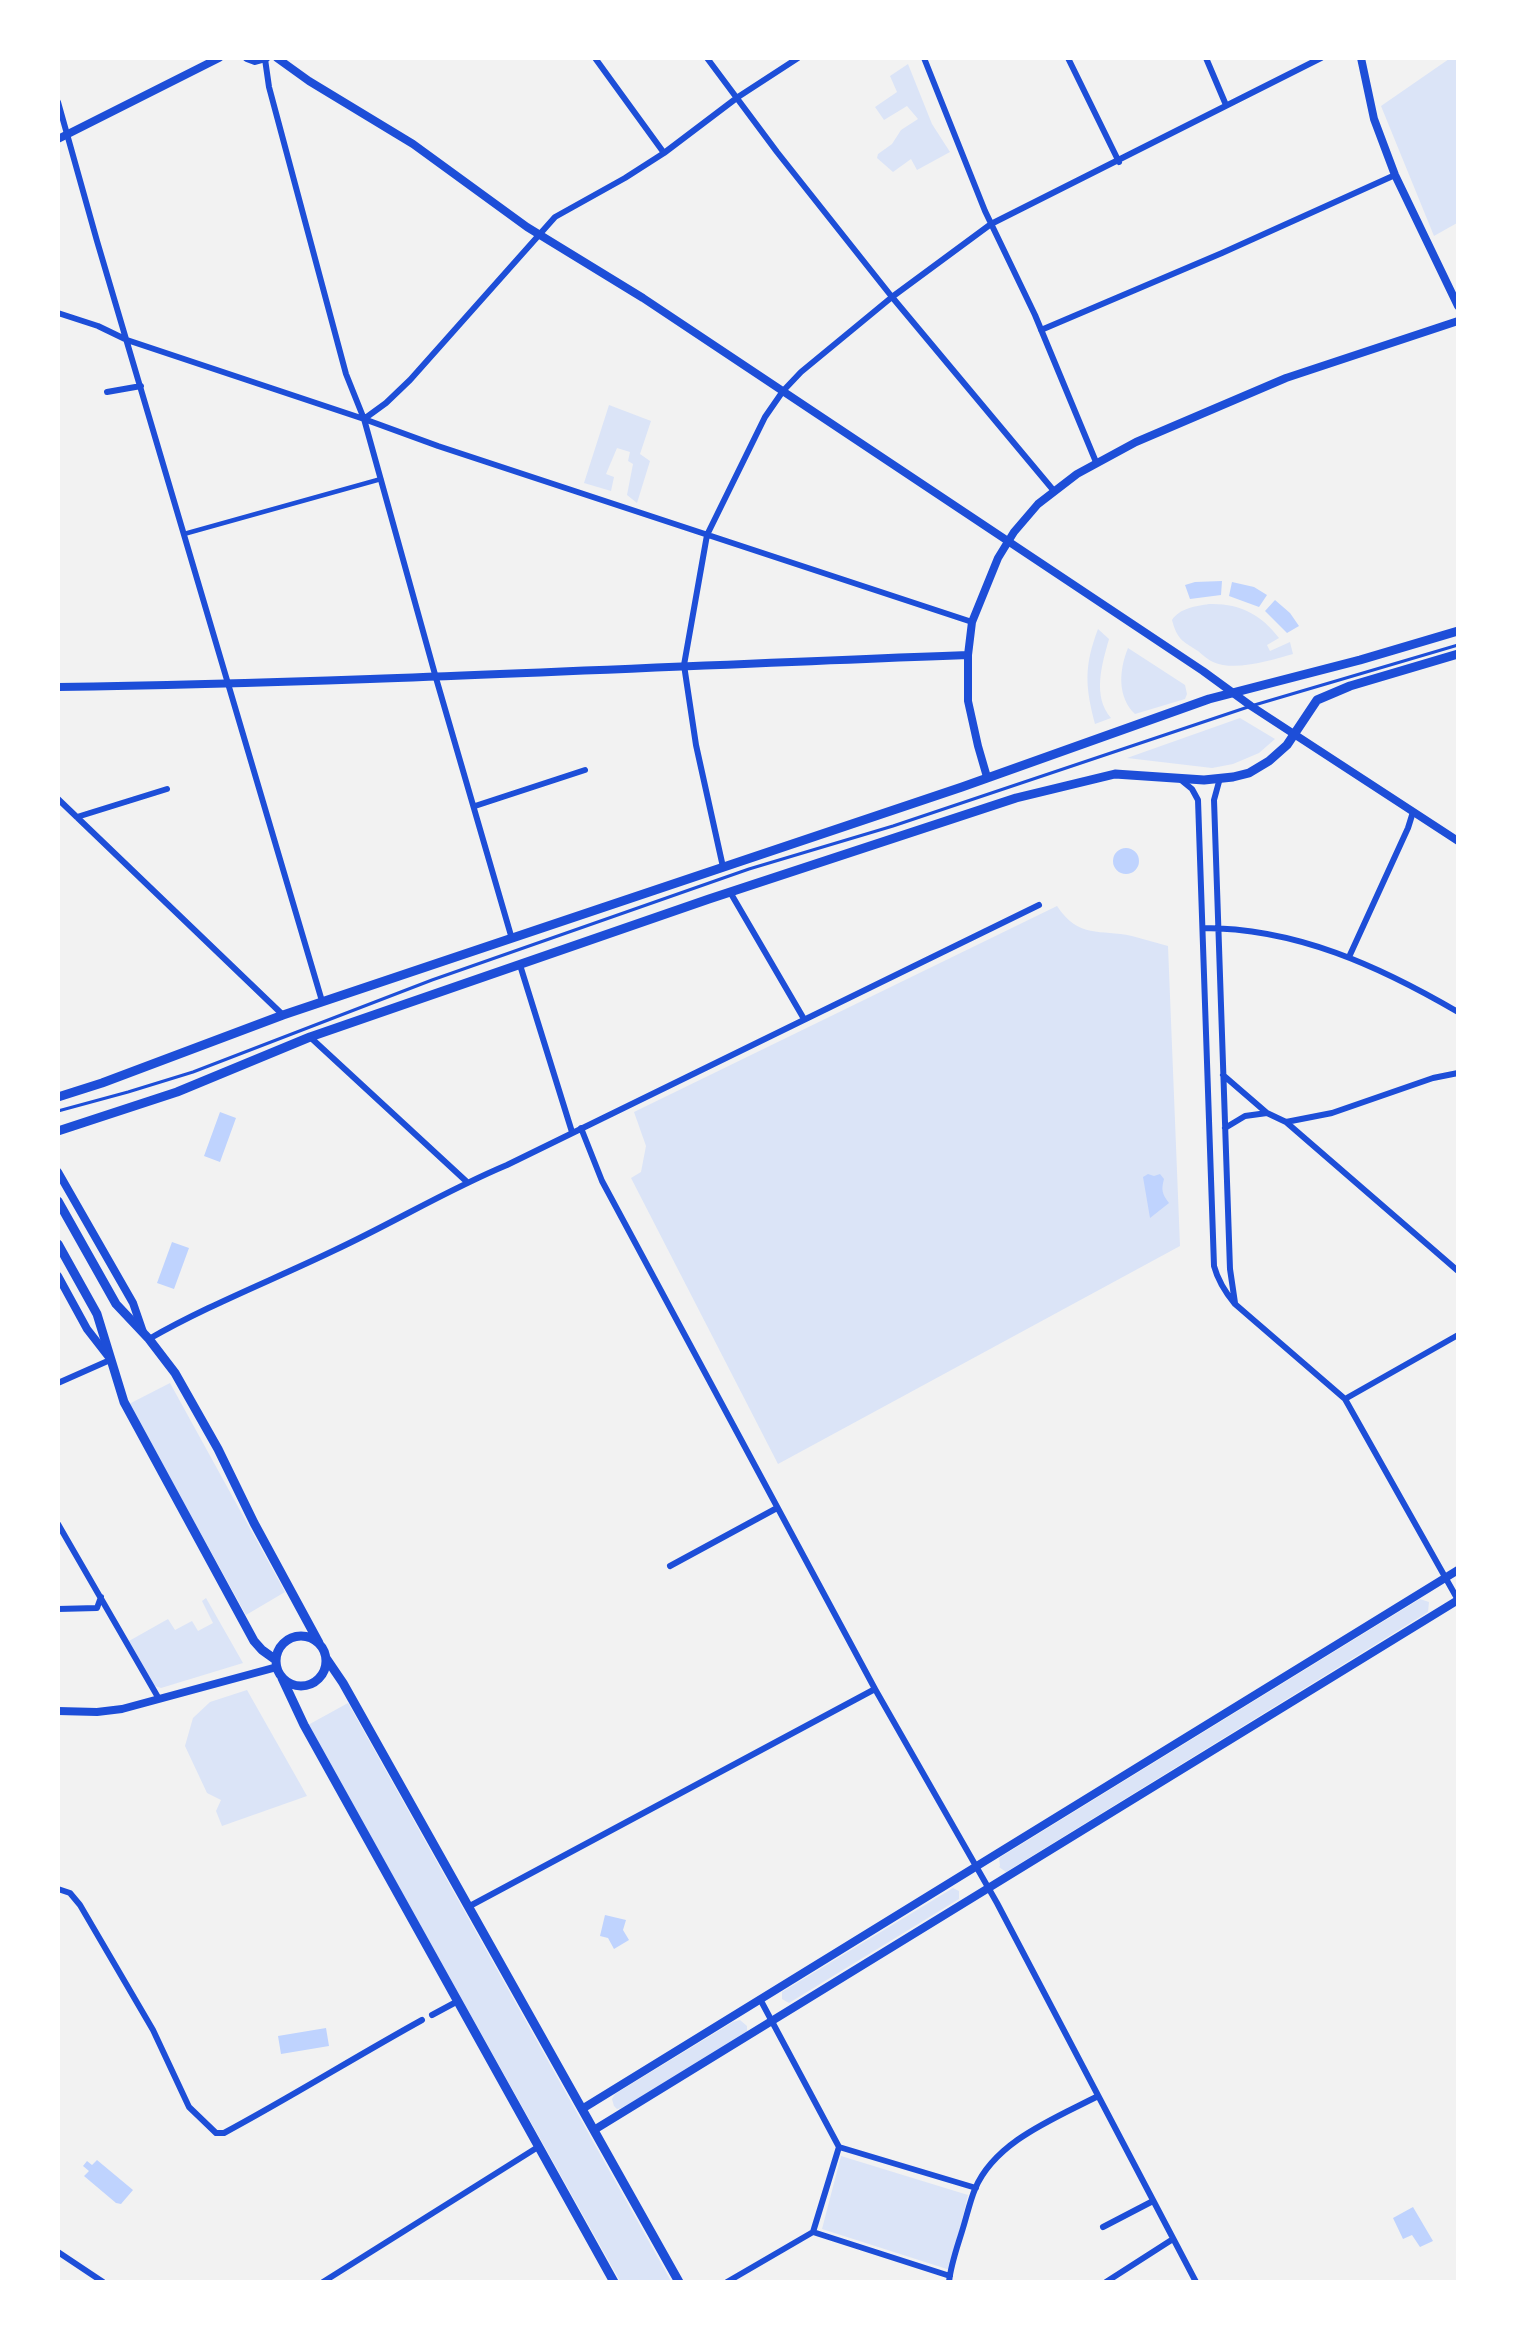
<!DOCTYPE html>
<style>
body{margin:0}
#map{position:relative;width:1516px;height:2340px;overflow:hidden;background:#f2f2f2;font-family:"Zilla Slab",serif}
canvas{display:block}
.frame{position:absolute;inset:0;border:60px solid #fff;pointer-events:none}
</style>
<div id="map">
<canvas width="1516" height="2340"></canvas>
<div class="frame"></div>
</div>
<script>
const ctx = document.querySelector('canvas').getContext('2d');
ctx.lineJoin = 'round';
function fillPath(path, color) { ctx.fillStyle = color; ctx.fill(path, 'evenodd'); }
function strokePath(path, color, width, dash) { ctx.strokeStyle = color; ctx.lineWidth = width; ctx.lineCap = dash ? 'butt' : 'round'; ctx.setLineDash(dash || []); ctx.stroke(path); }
const green = new Path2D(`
 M1449,59H1457V223L1434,236L1381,106Z
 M908,64L932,124L950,152L917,170L911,159L893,172L877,158L878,154L892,144L901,130L918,119L907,106L884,120L875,107L897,92L890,76Z
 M609,405L651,421L640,454L650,461L637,503L627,495L633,464L628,461L630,452L617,448L606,474L614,477L611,491L584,483Z
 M1209,604C1239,603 1261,614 1279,638L1267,645L1270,651L1290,642L1293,654C1271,660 1235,672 1213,662C1208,660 1203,655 1198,651C1182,641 1177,639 1172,620C1180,608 1196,606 1209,604Z
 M1098,629L1109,639C1102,664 1092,696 1111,718L1095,724C1085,686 1084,666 1098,629Z
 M1128,648L1185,685L1187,694L1185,699L1135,714C1117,697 1119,670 1128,648Z
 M1240,718L1275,739L1259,753L1233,764L1212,768L1127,758Z
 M1057,906C1079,939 1100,929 1132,936C1144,939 1156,943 1168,946L1180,1246L778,1464L631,1178L641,1172L646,1146L634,1112Z
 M170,1383L285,1592L246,1615L129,1404Z
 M206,1598L243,1663L161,1688L155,1686L129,1641L168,1619L175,1630L192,1621L198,1631L213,1623L202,1601Z
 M1420,1599L1429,1602L1428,1612L1006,1872L999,1867L1000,1866L999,1858Z
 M247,1690L307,1796L222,1826L216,1811L221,1800L207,1793L185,1746L193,1718L210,1702Z
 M348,1703L671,2281H620L308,1725Z
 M953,1888L959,1891V1899L789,2003L782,1999V1992Z
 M740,2020L747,2026V2031L742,2036L622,2108L617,2109L614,2106L612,2099L615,2094L733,2022Z
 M841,2156L968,2195L950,2270L822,2229Z`);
const water = new Path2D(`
 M1222,581L1221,595L1190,599L1185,585L1195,582Z
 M1232,582L1254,587L1267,595L1259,607L1229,596Z
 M1275,600L1290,613L1299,626L1287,633L1265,611Z
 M1113 861a13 13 0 1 1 26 0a13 13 0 1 1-26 0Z
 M220,1112L236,1118L220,1162L204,1156Z
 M1148,1174L1154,1176L1160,1174L1164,1179C1161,1190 1162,1194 1169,1203L1150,1218L1143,1177Z
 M172,1242L189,1248L174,1289L157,1283Z
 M605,1915L626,1920L623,1930L629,1940L614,1949L608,1938L600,1936Z
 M326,2028L329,2046L281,2054L278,2036Z
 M97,2160L133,2190L121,2204L116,2203L84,2176L89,2171L83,2166L87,2161L92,2165Z
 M1413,2207L1433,2241L1420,2247L1412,2235L1403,2239L1393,2218Z`);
const service = new Path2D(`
 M58,1111L128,1092L193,1072L432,980L749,869L893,826L1251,706L1458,645`);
const pedestrian = new Path2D(`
 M184,534L381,479`);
const minor = new Path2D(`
 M595,58L664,153
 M707,58L777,152L892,297L1054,491
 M924,58L985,211L1035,315L1096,462
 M1068,58L1119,162
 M1206,58L1226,105
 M265,59L269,87L346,374L364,419L436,678L512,939
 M58,102L97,241L322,1001
 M58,313L98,326L127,340L364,419L438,446L972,622
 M1041,330L1222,253L1395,175
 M107,392L141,386
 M364,419L386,403L410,380L555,217L625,178L664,153L738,97L798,58
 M1220,778L1214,800L1230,1269L1235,1303
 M1181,780L1192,789L1198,800L1214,1266C1218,1281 1225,1292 1235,1304L1345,1399L1458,1600
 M58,799L283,1015
 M475,806L585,770
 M77,817L167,789
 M723,867L696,745L684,665L707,535L765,417L783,391L801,372L892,297L991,224L1321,58
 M730,892L804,1019
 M1203,928C1296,928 1379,966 1458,1012
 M1349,957L1408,828L1413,812
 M520,965L572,1132
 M310,1037L467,1182
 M1223,1075L1267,1113L1286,1122L1458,1271
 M1286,1122L1332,1113L1433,1078L1458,1073
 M581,1128L602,1181L875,1689L997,1903L1196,2282
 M1225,1128L1245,1116L1267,1113
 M149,1339C208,1305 273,1280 335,1250C393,1223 447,1190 507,1165L1039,905
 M58,1383L110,1360
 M1345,1399L1458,1335
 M58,1524L159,1699
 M670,1566L777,1508
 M58,1609L97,1608L101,1597
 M58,1889L70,1893L80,1905L153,2030L189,2107L216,2133H224C291,2097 355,2057 422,2020
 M468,1907L875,1689
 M760,1999L839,2147L976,2188
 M432,2015L458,2001
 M1103,2227L1153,2201
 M813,2232L839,2147
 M58,2252L103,2282
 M323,2282L538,2147
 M727,2282L813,2232L950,2276
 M949,2282C951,2263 958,2245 963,2228C967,2215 970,2201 975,2189C995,2141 1056,2118 1098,2096
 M1106,2282L1173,2239`);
const tertiary = new Path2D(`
 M1361,58L1374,119L1395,175L1458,306
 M58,687C362,683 665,666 968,655
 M987,777L978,746L968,701V655L972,622L998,558L1014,532L1038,504L1077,474L1136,442L1286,378L1458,321
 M58,1172L133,1303L143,1332
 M58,1276L87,1329L108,1356
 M58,1711L97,1712L122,1709L277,1667
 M582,2109L1458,1570
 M594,2130L1458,1600`);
const secondary = new Path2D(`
 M247,58L255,61L266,58
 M277,58L309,81L413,144L527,227L643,298L1203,671L1251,706L1458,841
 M58,139L219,58`);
const primary = new Path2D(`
 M58,1097L102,1083L283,1015L962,787L1209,699L1360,660L1458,631
 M58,1131L177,1092L310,1037L709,899L1016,798L1115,774L1204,780L1233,777L1249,773L1269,761L1287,745L1317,700L1350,686L1458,654
 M58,1201L116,1304L149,1339L175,1373L218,1449L254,1523L319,1643
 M58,1244L97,1314L124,1402L254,1641L262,1650L276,1660
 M276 1661a25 25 0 1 1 50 0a25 25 0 1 1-50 0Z
 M326,1658L343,1683L679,2282
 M282,1678L304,1725L614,2282`);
fillPath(green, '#dbe4f7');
fillPath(water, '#bfd3fe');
strokePath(service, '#1d4ed8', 3);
strokePath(pedestrian, '#1d4ed8', 4.5);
strokePath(minor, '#1d4ed8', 6);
strokePath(tertiary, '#1d4ed8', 8);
strokePath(secondary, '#1d4ed8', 8);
strokePath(primary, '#1d4ed8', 9);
</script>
